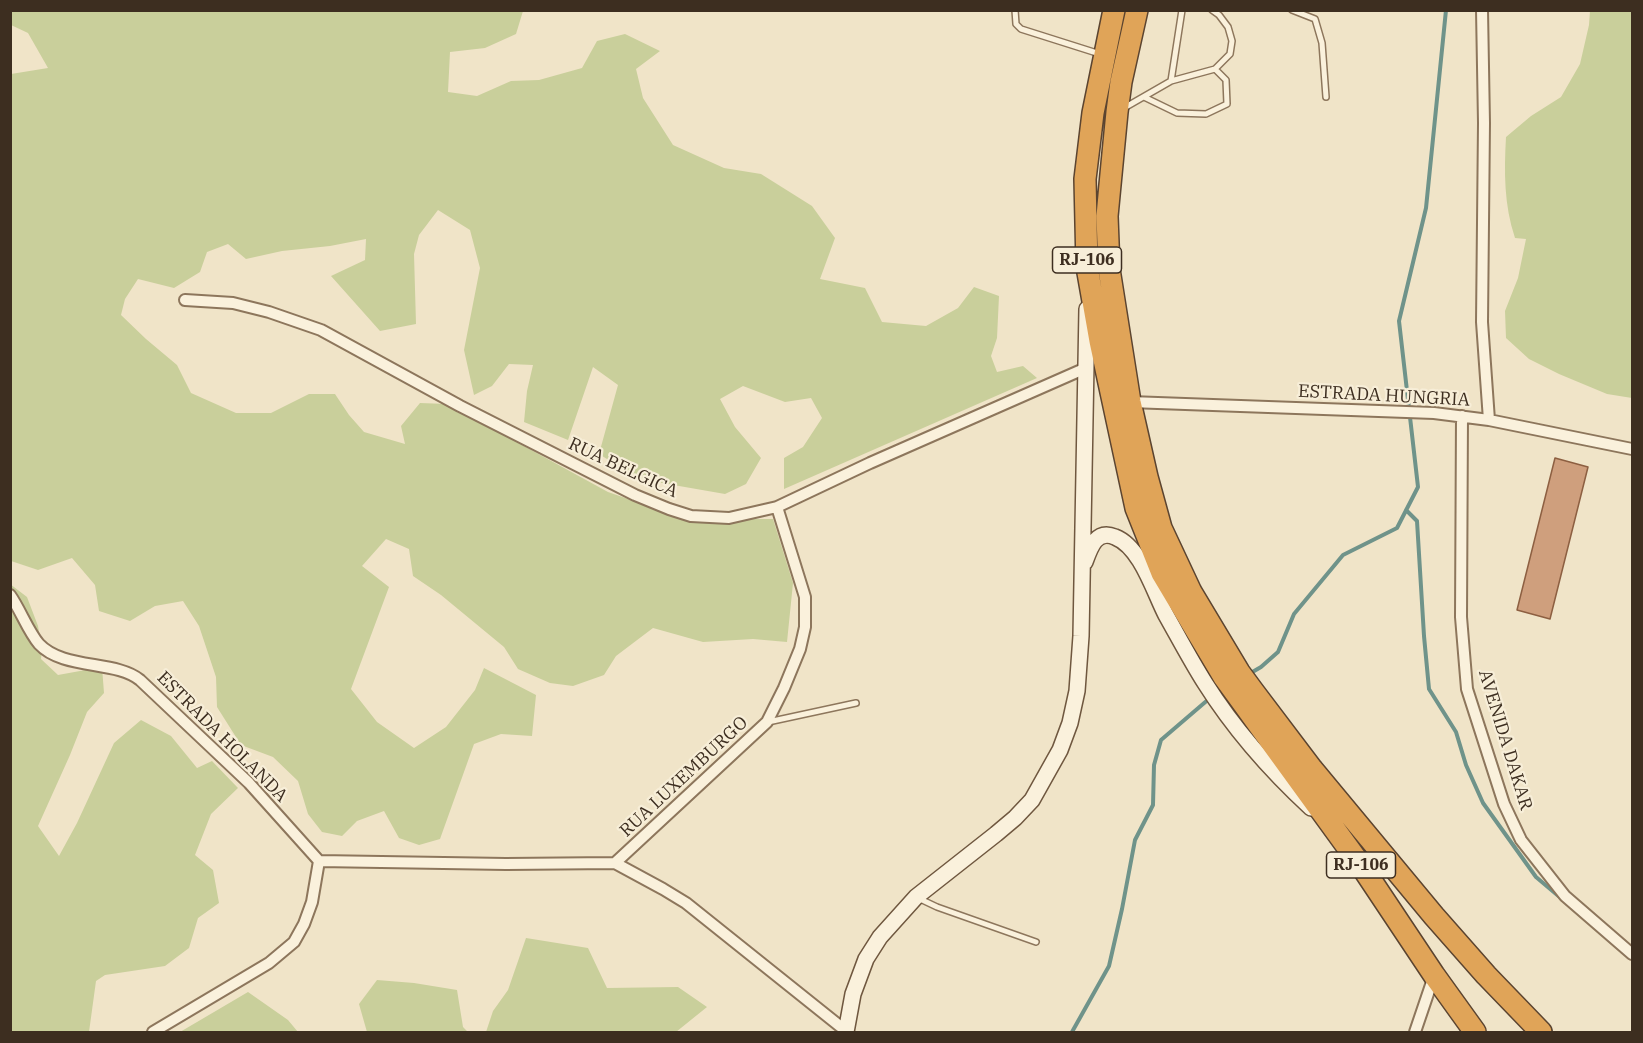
<!DOCTYPE html>
<style>
body{margin:0}
#map{position:relative;width:1643px;height:1043px;overflow:hidden;background:#f0e4c8;font-family:"IBM Plex Serif",serif}
canvas{display:block}
.frame{position:absolute;inset:0;border:12px solid #3d2e20;pointer-events:none}
</style>
<div id="map">
<canvas width="1643" height="1043"></canvas>
<div class="frame"></div>
</div>
<script>
const ctx = document.querySelector('canvas').getContext('2d');
ctx.lineJoin = 'round';
function fillPath(path, color) { ctx.fillStyle = color; ctx.fill(path, 'evenodd'); }
function strokePath(path, color, width, dash) { ctx.strokeStyle = color; ctx.lineWidth = width; ctx.lineCap = dash ? 'butt' : 'round'; ctx.setLineDash(dash || []); ctx.stroke(path); }
function label(font, color, halo, rows, align = 'center') {
  ctx.font = font + ' "IBM Plex Serif",serif'; ctx.lineWidth = 4.5; ctx.setLineDash([]); ctx.textBaseline = 'middle'; ctx.strokeStyle = halo; ctx.fillStyle = color; for (const [text, x, y, turn = 0] of rows) {
    ctx.save(); ctx.translate(x, y); ctx.rotate((+turn || 0) * Math.PI / 180); ctx.textAlign = isNaN(turn) ? turn : align; if (halo) ctx.strokeText(text, 0, 0); ctx.fillText(text, 0, 0); ctx.restore();
  }
}
const green = new Path2D(`
 M10,11H523L516,34L485,48L450,52L448,92L477,96L511,81L539,80L582,68L597,41L625,34L660,51L636,69L643,98L673,145L724,168L761,174L812,206L835,238L820,279L865,288L882,322L926,326L958,308L974,287L999,296L997,338L991,356L997,372L1023,366L1037,378L784,489V458L803,447L822,418L811,398L785,402L743,386L720,399L735,427L761,458L746,484L725,494L639,479L599,454L618,385L593,367L568,440L524,422L527,391L533,365L509,364L492,386L474,395L464,350L480,268L470,230L438,210L419,235L414,254L416,324L380,331L331,276L365,260L366,239L330,246L282,251L246,259L228,244L207,252L200,272L174,288L138,279L125,299L121,315L146,339L177,365L191,393L236,413H271L309,394H335L349,415L364,432L405,444L401,426L420,403L447,404L608,492L686,519H773L793,583L787,642L753,639L703,642L653,628L616,656L604,675L573,686L550,683L518,669L504,647L441,595L413,576L409,549L386,539L362,566L389,587L351,689L377,722L414,748L446,727L475,690L484,668L536,695L532,736L501,734L474,744L440,839L419,845L399,838L384,811L357,821L342,836L322,832L308,814L298,781L273,757L241,745L217,707L216,677L199,626L183,601L155,606L130,621L99,611L95,585L72,558L38,570L11,561V74L48,68L28,33L11,25Z
 M1590,11H1632V398L1607,394L1559,374L1529,359L1506,338L1505,311L1518,278L1526,239L1515,238C1504,205 1504,172 1506,137L1531,116L1561,97L1580,64L1589,25Z
 M10,584L27,597L38,626L42,649L41,659L58,675L102,667L104,693L87,712L70,755L38,826L59,856L77,823L114,743L141,720L171,736L197,768L212,761L238,788L211,814L195,855L213,870L219,903L198,918L189,948L165,966L105,975L96,981L89,1032H11Z
 M526,938L588,948L607,988L678,987L707,1007L676,1032H486L493,1011L508,990Z
 M377,980L414,983L457,990L463,1027L468,1032H367L359,1004Z
 M248,992L288,1020L298,1032H180Z`);
const stream = new Path2D(`
 M1406,510L1417,521L1424,636L1429,689L1456,732L1466,765L1483,803L1536,877L1562,899
 M1249,674L1261,667L1278,652L1294,614L1343,555L1397,528L1418,487L1399,321L1426,208L1446,10
 M1072,1032L1109,966L1122,909L1135,840L1153,805L1154,765L1161,740L1210,698`);
const building = new Path2D(`
 M1555,458L1588,467L1550,619L1517,610Z`);
const lane = new Path2D(`
 M1015,10L1016,24L1021,29L1100,54
 M1292,10L1315,19L1322,43L1326,97
 M1171,81L1182,10
 M1144,97L1177,113L1206,114L1227,104L1226,80L1215,69
 M1124,108L1171,81L1215,69L1230,54L1232,41L1228,27L1219,15L1212,10
 M768,722L856,703
 M918,898L937,907L1036,942`);
const street = new Path2D(`
 M1482,10L1484,123L1482,322L1489,420
 M185,300L233,303L269,312L321,330L460,406L635,495L669,509L691,516L729,518L777,507L870,463L1086,368
 M1130,402L1434,413L1489,420L1632,449
 M1462,416L1461,617L1467,689L1504,804L1521,840L1565,896L1632,954
 M10,595C20,609 28,631 39,644C63,670 116,660 140,680L249,783L319,861
 M615,863L767,722L784,688L800,649L805,627V597L777,507
 M153,1032L269,963L294,942L304,924L312,902L319,861L506,864L615,863L663,889L686,903L846,1031
 M1415,1032L1434,976`);
const secondary = new Path2D(`
 M1085,562C1090,548 1096,529 1115,537C1141,547 1154,592 1166,615C1179,638 1191,661 1205,683C1234,729 1271,771 1311,808
 M846,1032L853,994L866,959L880,937L916,897L996,834L1015,818L1032,800L1060,750L1070,723L1077,691L1081,636L1087,309`);
const highway = new Path2D(`
 M1114,10L1093,113L1085,179L1087,267L1100,341L1136,508L1162,573L1224,677L1362,867L1434,975L1475,1032
 M1137,10L1121,82L1117,112L1107,216L1109,269L1130,402L1147,477L1161,528L1191,592L1239,672L1253,691L1312,769L1434,916L1486,975L1541,1032`);
const shields = [
 [1087,260,69],
 [1361,865,69]
];
const shieldNames = [
 ["RJ-106",1087,260],
 ["RJ-106",1361,865]
];
const streetNames = [
 ["ESTRADA HUNGRIA",1384,396,3],
 ["RUA BELGICA",623,468,25],
 ["ESTRADA HOLANDA",222,737,45],
 ["AVENIDA DAKAR",1505,740,73],
 ["RUA LUXEMBURGO",684,777,-43]
];
fillPath(green, '#c9cf9b');
strokePath(stream, '#6f938a', 4);
fillPath(building, '#cf9f7d');
strokePath(building, '#8d5f41', 1.5);
strokePath(lane, '#8d765c', 8);
strokePath(street, '#8d765c', 14);
strokePath(secondary, '#6f573f', 18);
strokePath(highway, '#5b4430', 24);
strokePath(lane, '#faf1dc', 5);
strokePath(street, '#faf1dc', 10);
strokePath(secondary, '#faf1dc', 15);
strokePath(highway, '#e0a458', 21);
for (const [x, y, w] of shields) { const box = new Path2D(); box.roundRect(x - w / 2, y - 13, w, 26, 4.5); ctx.fillStyle = '#f7eed8'; ctx.fill(box); strokePath(box, '#3d2e20', 1.5); }
label('bold 16px', '#3d2e20', null, shieldNames);
label('18px', '#3d2e20', '#f7eed8', streetNames);
</script>
